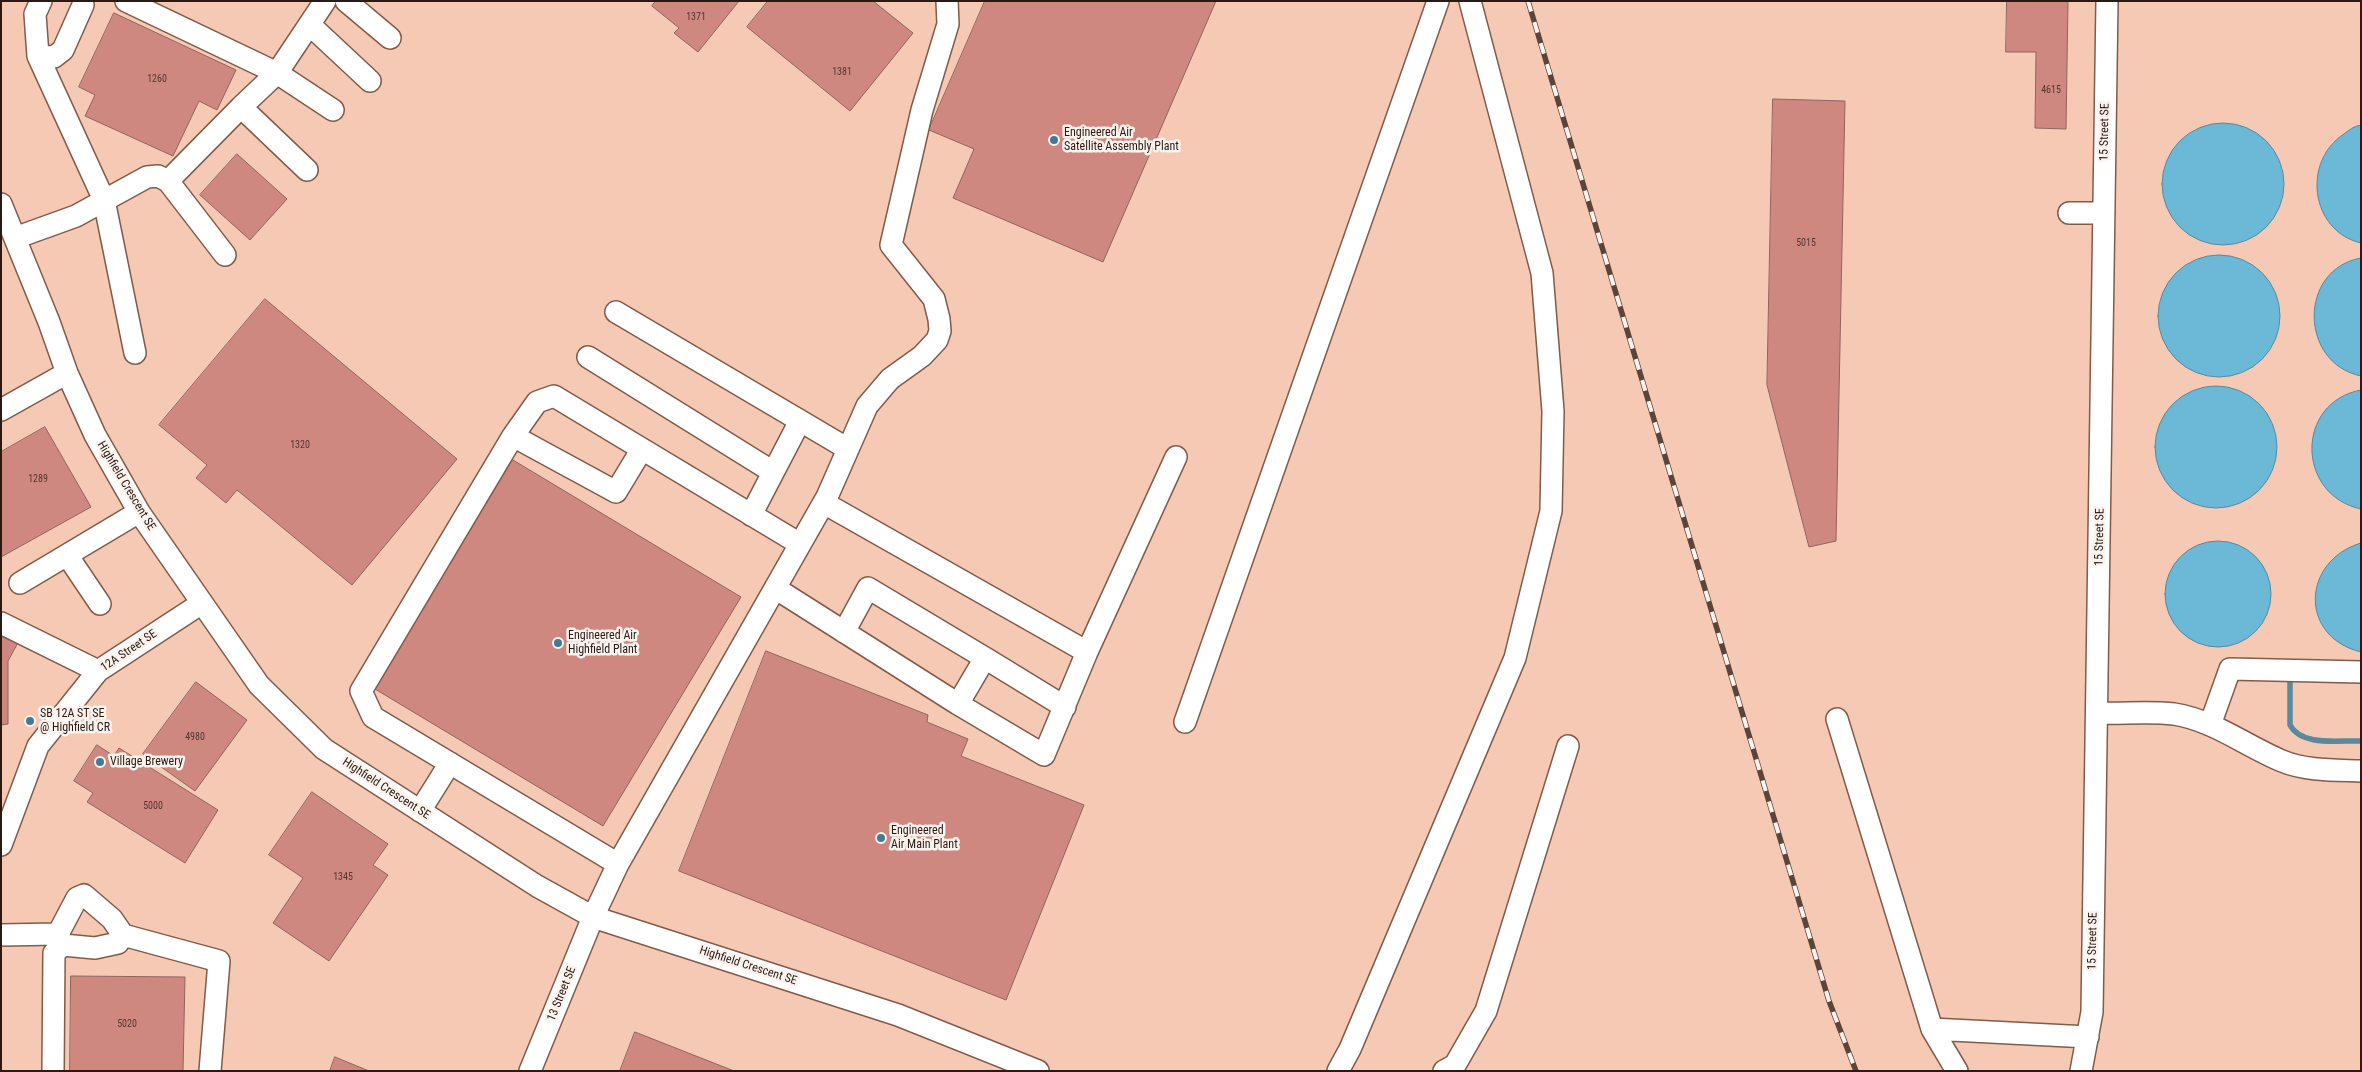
<!DOCTYPE html>
<style>
body{margin:0}
#map{position:relative;width:2362px;height:1072px;overflow:hidden;background:#f6c9b4;font-family:"Roboto Condensed",sans-serif}
canvas{display:block}
.frame{position:absolute;inset:0;border:2px solid #2a1a13;pointer-events:none}
</style>
<div id="map">
<canvas width="2362" height="1072"></canvas>
<div class="frame"></div>
</div>
<script>
const ctx = document.querySelector('canvas').getContext('2d');
ctx.lineJoin = 'round';
function fillPath(path, color) { ctx.fillStyle = color; ctx.fill(path, 'evenodd'); }
function strokePath(path, color, width, dash) { ctx.strokeStyle = color; ctx.lineWidth = width; ctx.lineCap = dash ? 'butt' : 'round'; ctx.setLineDash(dash || []); ctx.stroke(path); }
function label(font, color, halo, rows, align = 'center') {
  ctx.font = font + ' "Roboto Condensed",sans-serif'; ctx.lineWidth = 5; ctx.setLineDash([]); ctx.textBaseline = 'middle'; ctx.strokeStyle = halo; ctx.fillStyle = color; for (const [text, x, y, turn = 0] of rows) {
    ctx.save(); ctx.translate(x, y); ctx.rotate((+turn || 0) * Math.PI / 180); ctx.textAlign = isNaN(turn) ? turn : align; if (halo) ctx.strokeText(text, 0, 0); ctx.fillText(text, 0, 0); ctx.restore();
  }
}
const water = new Path2D(`
 M2162 184a61 61 0 1 1 122 0a61 61 0 1 1-122 0Z
 M2361,125V243C2310,231 2302,161 2344,134C2349,130 2354,126 2361,125Z
 M2158 316a61 61 0 1 1 122 0a61 61 0 1 1-122 0Z
 M2361,258V376C2299,363 2298,269 2361,258Z
 M2155 447a61 61 0 1 1 122 0a61 61 0 1 1-122 0Z
 M2361,390V509C2296,495 2295,402 2361,390Z
 M2165 594a53 53 0 1 1 106 0a53 53 0 1 1-106 0Z
 M2361,543V652C2299,637 2301,561 2361,543Z`);
const stream = new Path2D(`
 M2290,680V725C2302,747 2339,740 2361,741`);
const building = new Path2D(`
 M656,1H739L698,52L674,33L679,28L652,6Z
 M768,1H873L913,33L850,111L747,27Z
 M985,1H1216L1103,262L953,198L974,149L929,130Z
 M2007,1H2068L2066,129L2035,128L2036,52H2006Z
 M114,13L236,70L217,110L199,101L173,156L85,116L95,95L79,87Z
 M1773,99L1845,101L1836,541L1809,547L1767,385Z
 M237,154L287,199L250,240L200,195Z
 M265,299L457,459L352,585L237,490L226,503L196,478L207,465L159,425Z
 M45,427L91,507L1,557V452Z
 M513,460L741,597L603,826L375,689Z
 M1,633L20,639L8,661V724L1,725Z
 M766,651L928,715L927,722L968,739L961,756L1084,805L1006,1000L679,871Z
 M196,682L247,720L195,791L143,754Z
 M97,745L114,756L119,748L218,810L185,863L87,802L93,793L74,781Z
 M312,792L388,844L373,865L388,875L329,961L273,923L303,878L269,855Z
 M71,976L185,977L183,1071H70Z
 M635,1032L734,1071H620Z
 M335,1057L369,1071H330Z`);
const minor = new Path2D(`
 M41,1L35,14L38,56L104,200L135,353
 M126,1L277,73L325,1
 M346,1L390,38
 M310,25L370,81
 M38,56L54,57L63,50L83,5
 M241,107L277,73L333,110
 M168,181L241,107L307,170
 M1,204L49,322L67,373L95,435L139,512L259,685L324,749L537,886L593,917L898,1015L1038,1071
 M2069,213H2104
 M15,238L76,216L147,177L158,176L168,181L225,255
 M616,312L848,449
 M588,357L773,472
 M1,410L67,373
 M513,436L616,492L642,449
 M751,515L800,421
 M67,555L100,604
 M20,583L139,512
 M775,588L958,704L1044,755L1087,652L824,503
 M1,623L98,671
 M844,632L868,588L985,658L958,704
 M1087,652L1176,457
 M985,658L1065,707
 M2098,713C2122,714 2149,711 2174,714C2213,720 2246,746 2282,761C2306,771 2335,770 2361,771
 M1837,719L1932,1029L1957,1071
 M1185,722L1438,1
 M2210,725L2230,669L2361,672
 M420,811L450,763
 M1,845L38,746L98,671L202,603
 M618,864L373,717L361,691L513,436L537,402L554,396L800,544
 M84,895L112,919L123,935L118,943L95,948L63,945L58,934L77,898Z
 M1,935L58,934
 M123,935L219,961L210,1071
 M1932,1029L2088,1037
 M53,1071L54,953L63,945
 M530,1071L593,917L618,864L827,497L867,406L890,379L922,356L937,340L940,331L939,319L934,299L891,245L922,110L948,24L947,1
 M1338,1071L1350,1049L1515,658L1551,511L1553,411L1542,273L1470,1
 M1444,1071L1455,1065L1486,1011L1568,746
 M2081,1071L2092,1012L2107,1`);
const rail = new Path2D(`
 M1528,1L1829,1001L1856,1071`);
const markers = [
 [1054,140,5,"#417c94"],
 [558,643,5,"#417c94"],
 [30,721,5,"#417c94"],
 [100,762,5,"#417c94"],
 [881,838,5,"#417c94"]
];
const numberNames = [
 ["1371",696,17],
 ["1381",842,72],
 ["1260",157,79],
 ["4615",2051,90],
 ["5015",1806,243],
 ["1320",300,445],
 ["1289",38,479],
 ["4980",195,737],
 ["5000",153,806],
 ["1345",343,877],
 ["5020",127,1024]
];
const streetNames = [
 ["15 Street SE",2105,132,-89],
 ["Highfield Crescent SE",126,486,59],
 ["15 Street SE",2100,537,-89],
 ["12A Street SE",129,651,-34],
 ["Highfield Crescent SE",386,789,33],
 ["15 Street SE",2093,941,-89],
 ["Highfield Crescent SE",748,966,18],
 ["13 Street SE",562,994,-68]
];
const poiNames = [
 ["Engineered Air",1064,133],
 ["Satellite Assembly Plant",1064,147],
 ["Engineered Air",568,636],
 ["Highfield Plant",568,650],
 ["SB 12A ST SE",40,714],
 ["@ Highfield CR",40,728],
 ["Village Brewery",110,762],
 ["Engineered",891,831],
 ["Air Main Plant",891,845]
];
fillPath(water, '#6cb8d7');
strokePath(water, '#58899c', 1);
strokePath(stream, '#58899c', 5.5);
fillPath(building, '#ce8880');
strokePath(building, '#90645f', 1);
strokePath(minor, '#825b49', 24);
strokePath(minor, '#fff', 21);
strokePath(rail, '#5b443a', 5.5);
strokePath(rail, '#fcf3ee', 4, [11]);
for (const [x, y, r, color] of markers) { const dot = new Path2D(); dot.arc(x, y, r, 0, 2 * Math.PI); ctx.fillStyle = color; ctx.fill(dot); strokePath(dot, '#fcf3ee', 2); }
label('10px', '#53362e', null, numberNames);
label('12px', '#2a1a13', '#fcf3ee', streetNames);
label('12px', '#2a1a13', '#fcf3ee', poiNames, 'left');
</script>
